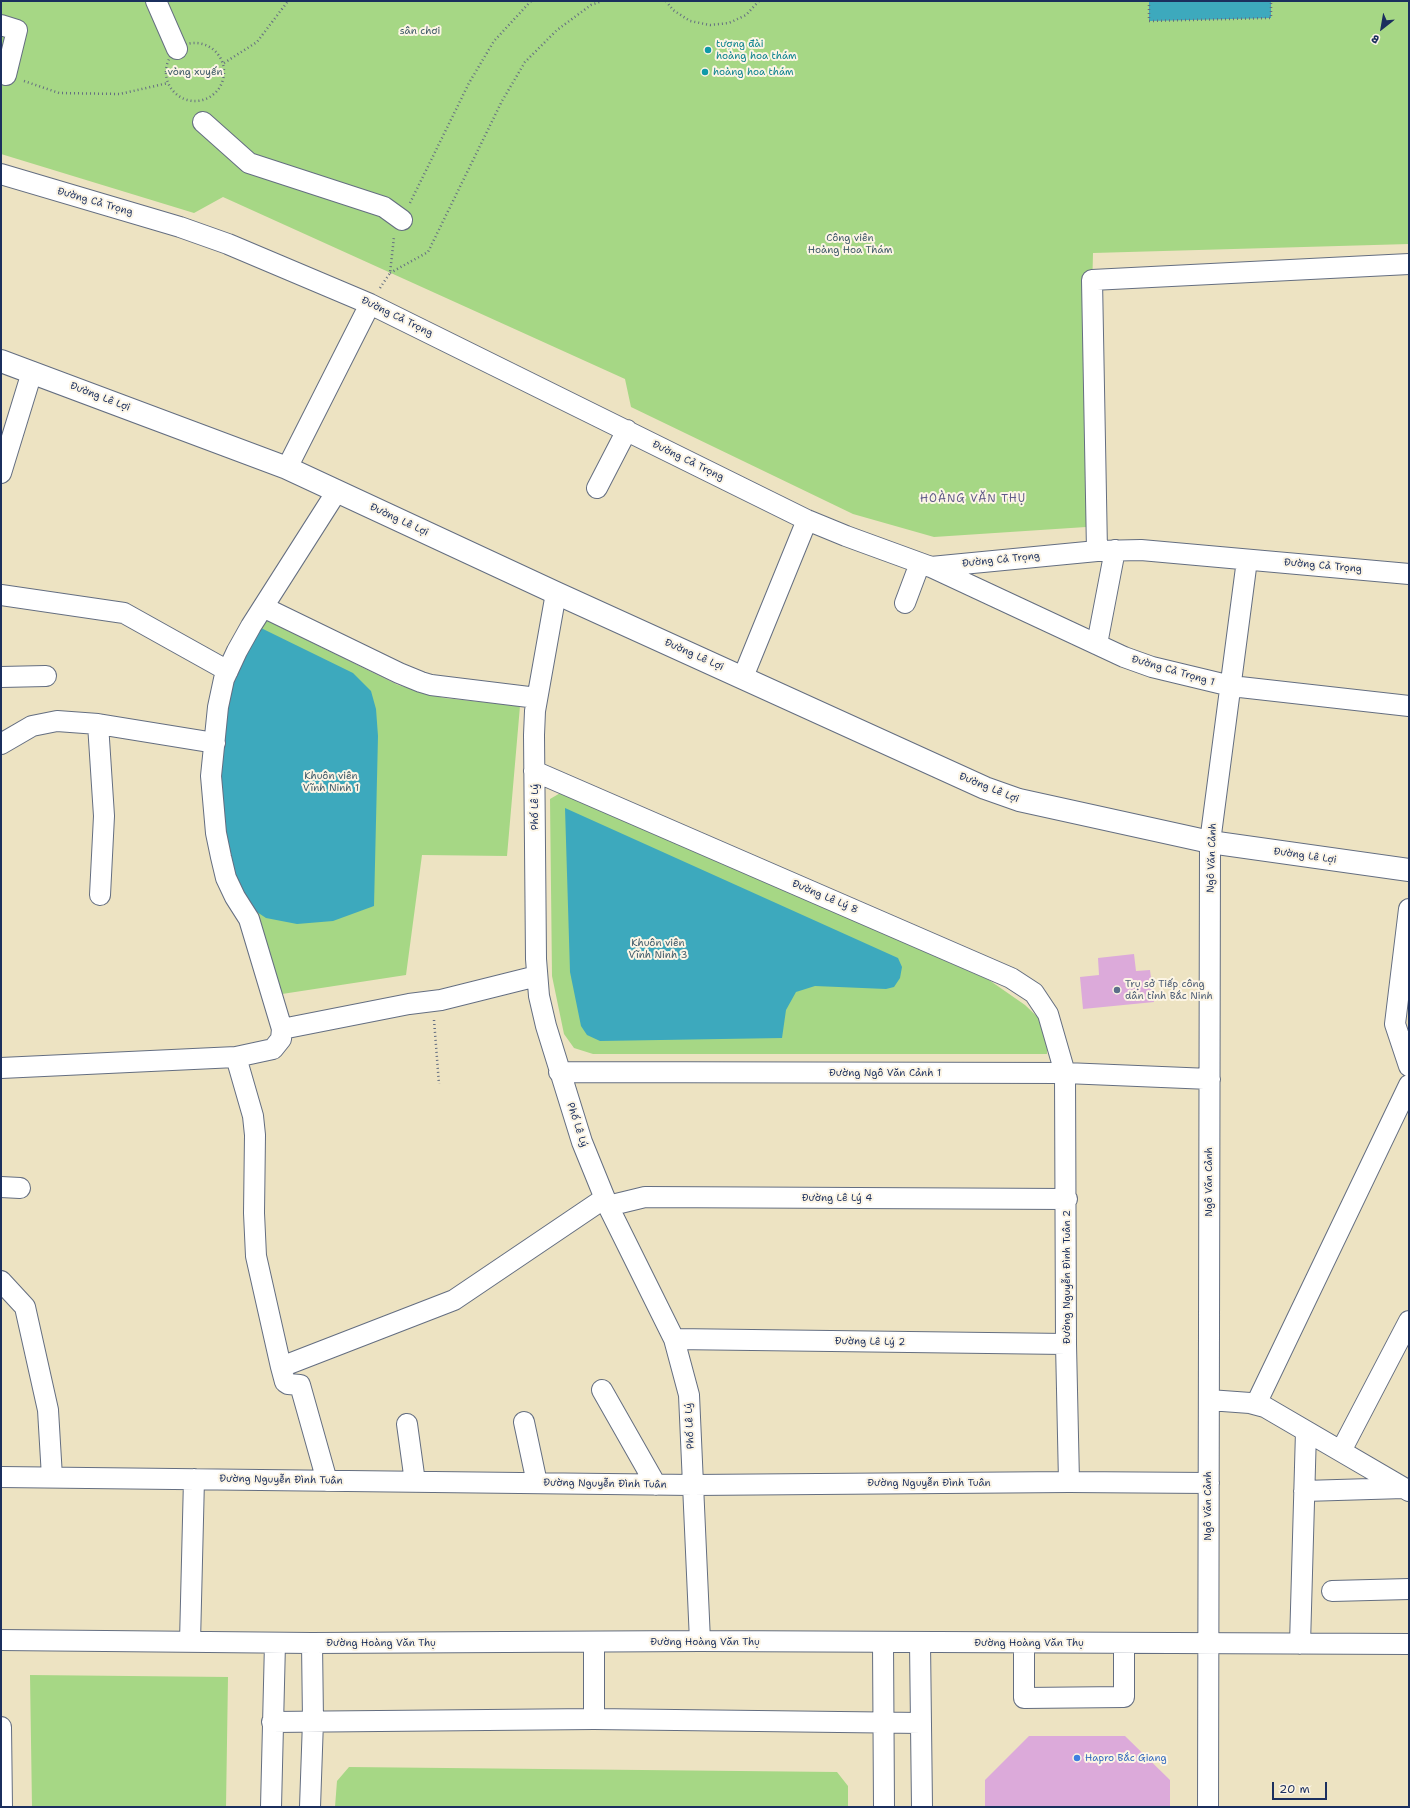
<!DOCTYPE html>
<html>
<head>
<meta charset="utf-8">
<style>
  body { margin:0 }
  #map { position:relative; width:1410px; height:1808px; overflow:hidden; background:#ede3c2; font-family:"Shantell Sans",sans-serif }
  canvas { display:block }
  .frame { position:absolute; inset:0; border:2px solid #1b2f5e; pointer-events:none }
  .north { position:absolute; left:1362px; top:8px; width:40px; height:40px; -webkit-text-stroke:3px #fcf5e5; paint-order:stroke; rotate:211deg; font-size:11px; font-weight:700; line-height:16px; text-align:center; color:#1b2f5e }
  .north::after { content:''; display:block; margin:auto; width:14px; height:18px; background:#1b2f5e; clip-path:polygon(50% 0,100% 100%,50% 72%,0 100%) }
  .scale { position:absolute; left:1272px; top:1782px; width:55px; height:18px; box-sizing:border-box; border:2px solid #1b2f5e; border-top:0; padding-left:5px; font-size:12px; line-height:14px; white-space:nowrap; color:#1b2f5e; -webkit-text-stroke:3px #fcf5e5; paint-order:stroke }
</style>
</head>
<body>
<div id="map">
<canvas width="1410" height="1808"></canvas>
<div class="frame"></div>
<div class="north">B</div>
<div class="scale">20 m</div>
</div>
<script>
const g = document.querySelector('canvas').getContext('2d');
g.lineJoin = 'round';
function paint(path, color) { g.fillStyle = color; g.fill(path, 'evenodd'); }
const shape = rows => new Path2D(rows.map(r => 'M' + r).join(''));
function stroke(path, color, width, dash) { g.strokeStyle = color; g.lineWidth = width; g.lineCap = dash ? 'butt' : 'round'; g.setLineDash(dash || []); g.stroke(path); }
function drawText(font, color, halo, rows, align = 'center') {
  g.font = font + ' "Shantell Sans",sans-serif'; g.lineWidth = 4; g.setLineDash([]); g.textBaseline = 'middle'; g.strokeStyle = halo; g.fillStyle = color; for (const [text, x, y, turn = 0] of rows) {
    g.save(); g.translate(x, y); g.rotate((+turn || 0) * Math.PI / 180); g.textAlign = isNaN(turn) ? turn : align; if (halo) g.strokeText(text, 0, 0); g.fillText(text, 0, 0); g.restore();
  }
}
const green = shape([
  [1,1,1409,1,1409,244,1093,253,1086,527,934,537,853,514,631,407,625,379,223,197,194,213,1,154],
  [262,618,398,685,444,698,520,706,507,856,422,855,406,975,282,994,235,890,222,705],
  [562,792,989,980,1025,1005,1047,1026,1047,1054,593,1054,574,1048,564,1034,552,976,550,799],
  [30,1675,228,1677,226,1807,32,1807],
  [349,1767,837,1772,848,1786,848,1807,335,1807,337,1781]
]);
const water = shape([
  [1149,1,1271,1,1271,18,1149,21],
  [261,628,353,673,371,691,376,709,378,736,374,906,333,921,297,924,266,918,245,904,228,869,218,788,221,738,230,692,244,658],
  [565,808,898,958,902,967,900,978,894,987,886,989,815,986,796,992,786,1010,782,1038,600,1041,587,1035,581,1026,570,972]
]);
const building = shape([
  [1134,954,1136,971,1150,970,1154,1002,1083,1009,1080,977,1099,975,1098,958],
  [1029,1736,1125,1736,1170,1780,1170,1807,985,1807,985,1780]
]);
const path = shape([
  [666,1,673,10,690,21,710,25,729,23,746,15,759,1],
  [1149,1,1149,21,1271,18,1271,1],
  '166 72a29 29 0 1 1 58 0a29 29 0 1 1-58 0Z',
  [224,63,257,42,288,1],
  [24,81,59,93,120,94,168,83],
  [410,203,469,83,494,41,531,1],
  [390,273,428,252,502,101,525,62,557,30,591,5,602,1],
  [380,288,390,273,394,237],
  [434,1020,439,1084]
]);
const minor = shape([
  [156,1,177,49],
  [1,25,17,30,6,75],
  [203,122,249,163,384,207,402,220],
  [1,174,180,227,228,244,370,304,807,520,846,536,931,567,1097,551,1141,550,1409,574],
  [287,468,370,304],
  [1,473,32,372],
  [597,488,627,430],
  [1097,551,1092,280,1409,264],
  [931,567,1124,657,1152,667,1231,686,1409,706],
  [556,593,535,711,534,735,536,959,539,996,546,1026,582,1142,608,1206,674,1339,689,1395,700,1641],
  [1,595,124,613,228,671],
  [905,603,920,563],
  [263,607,399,673,421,682,431,685,537,698],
  [1097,644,1115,550],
  [1,677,46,676],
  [743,677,807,520],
  [98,724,104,816,100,895],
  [1,744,32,726,57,721,98,724,215,743],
  [534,771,1011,978,1034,993,1048,1014,1065,1073,1066,1344,1069,1482],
  [1409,909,1395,1024,1409,1066],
  [282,1029,249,919,235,897,226,878,221,857,216,833,211,776,218,707,224,679,237,651,251,626,337,491],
  [236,1057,253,1116,255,1135,254,1213,256,1256,281,1367,454,1300,605,1198],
  [1,1068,236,1057,273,1049,281,1039,282,1029,409,1004,441,1000,537,976],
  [559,1072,1065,1073,1210,1079],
  [1,1187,20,1188],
  [608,1206,645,1197,1067,1199],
  [1,1281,25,1307,48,1410,52,1477],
  [674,1339,1066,1344],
  [281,1367,285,1382,288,1384,300,1385,327,1481],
  [602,1390,656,1485],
  [1209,1400,1250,1403,1265,1407,1409,1491],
  [1256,1404,1409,1085],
  [524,1422,537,1483],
  [407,1424,415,1482],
  [1341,1451,1409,1321],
  [1,1477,693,1485,1069,1482,1209,1483],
  [1304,1491,1404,1488],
  [1332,1591,1409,1589],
  [1,1640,312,1643,700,1641,1409,1644],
  [190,1642,194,1479],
  [883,1643,884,1807],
  [920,1643,922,1807],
  [1024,1643,1024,1698,1124,1697,1124,1643],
  [1300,1644,1306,1431],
  [594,1719,594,1642],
  [272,1722,594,1719,921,1723],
  [1,1727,2,1807],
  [271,1807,275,1643],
  [310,1807,313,1721,312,1643],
  [1208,1807,1210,842,1247,560]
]);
const major = shape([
  [1,361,287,468,556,593,985,788,1019,800,1210,842,1409,870]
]);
const markers = [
  [708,50,4,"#0f9aa8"],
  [705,72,4,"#0f9aa8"],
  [1117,990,4,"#5c6f8a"],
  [1077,1758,4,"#3f7fe0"]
];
const parkNames = [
  ["sân chơi",420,31],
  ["vòng xuyến",195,72],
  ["Công viên",850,238],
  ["Hoàng Hoa Thám",850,250],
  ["Khuôn viên",331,776],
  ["Vĩnh Ninh 1",331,788],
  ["Khuôn viên",658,943],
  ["Vĩnh Ninh 3",658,955]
];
const cultureNames = [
  ["tượng đài",716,44],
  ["hoàng hoa thám",716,56],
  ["hoàng hoa thám",713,72]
];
const streetNames = [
  ["Đường Cả Trọng",95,202,16],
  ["Đường Cả Trọng",397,317,26],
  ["Đường Lê Lợi",100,397,21],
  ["Đường Cả Trọng",688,461,26],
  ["Đường Lê Lợi",399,520,25],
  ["Đường Cả Trọng",1001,560,-6],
  ["Đường Cả Trọng",1323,566,5],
  ["Đường Lê Lợi",694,655,24],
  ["Đường Cả Trọng 1",1173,671,16],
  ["Đường Lê Lợi",989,788,22],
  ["Phố Lê Lý",535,807,-90],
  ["Đường Lê Lợi",1305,856,8],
  ["Ngô Văn Cảnh",1212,858,-88],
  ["Đường Lê Lý 8",825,897,23],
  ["Đường Ngô Văn Cảnh 1",885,1073],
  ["Phố Lê Lý",577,1125,72],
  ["Ngô Văn Cảnh",1209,1182,-90],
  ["Đường Lê Lý 4",837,1198],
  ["Đường Nguyễn Đình Tuân 2",1067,1277,-90],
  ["Đường Lê Lý 2",870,1342,1],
  ["Phố Lê Lý",690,1426,-93],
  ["Đường Nguyễn Đình Tuân",281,1480,1],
  ["Đường Nguyễn Đình Tuân",929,1483],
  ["Đường Nguyễn Đình Tuân",605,1484,1],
  ["Ngô Văn Cảnh",1208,1506,-90],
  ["Đường Hoàng Văn Thụ",705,1642],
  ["Đường Hoàng Văn Thụ",381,1643],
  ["Đường Hoàng Văn Thụ",1029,1643]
];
const serviceNames = [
  ["Trụ sở Tiếp công",1125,984],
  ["dân tỉnh Bắc Ninh",1125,996]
];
const shopNames = [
  ["Hapro Bắc Giang",1085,1758]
];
const neighbourhoodNames = [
  ["HOÀNG VĂN THỤ",973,499]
];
paint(green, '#a6d785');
paint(water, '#3da9bd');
paint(building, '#dcaada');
stroke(minor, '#646e81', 22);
stroke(major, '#646e81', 24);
stroke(path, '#646e81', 2.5, [1, 3]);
stroke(minor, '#fff', 20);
stroke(major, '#fff', 22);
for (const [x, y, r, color] of markers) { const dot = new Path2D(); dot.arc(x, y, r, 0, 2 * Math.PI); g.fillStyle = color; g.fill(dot); stroke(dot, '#fcf5e5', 1.5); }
drawText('10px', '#3e5968', '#fcf5e5', parkNames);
drawText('10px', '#0d838f', '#fcf5e5', cultureNames, 'left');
drawText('10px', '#1b2f5e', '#fcf5e5', streetNames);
drawText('10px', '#4e5e75', '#fcf5e5', serviceNames, 'left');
drawText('10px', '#366cbe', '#fcf5e5', shopNames, 'left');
g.letterSpacing = '1px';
drawText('11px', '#5f5a89', '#fcf5e5', neighbourhoodNames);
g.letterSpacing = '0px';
</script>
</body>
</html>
